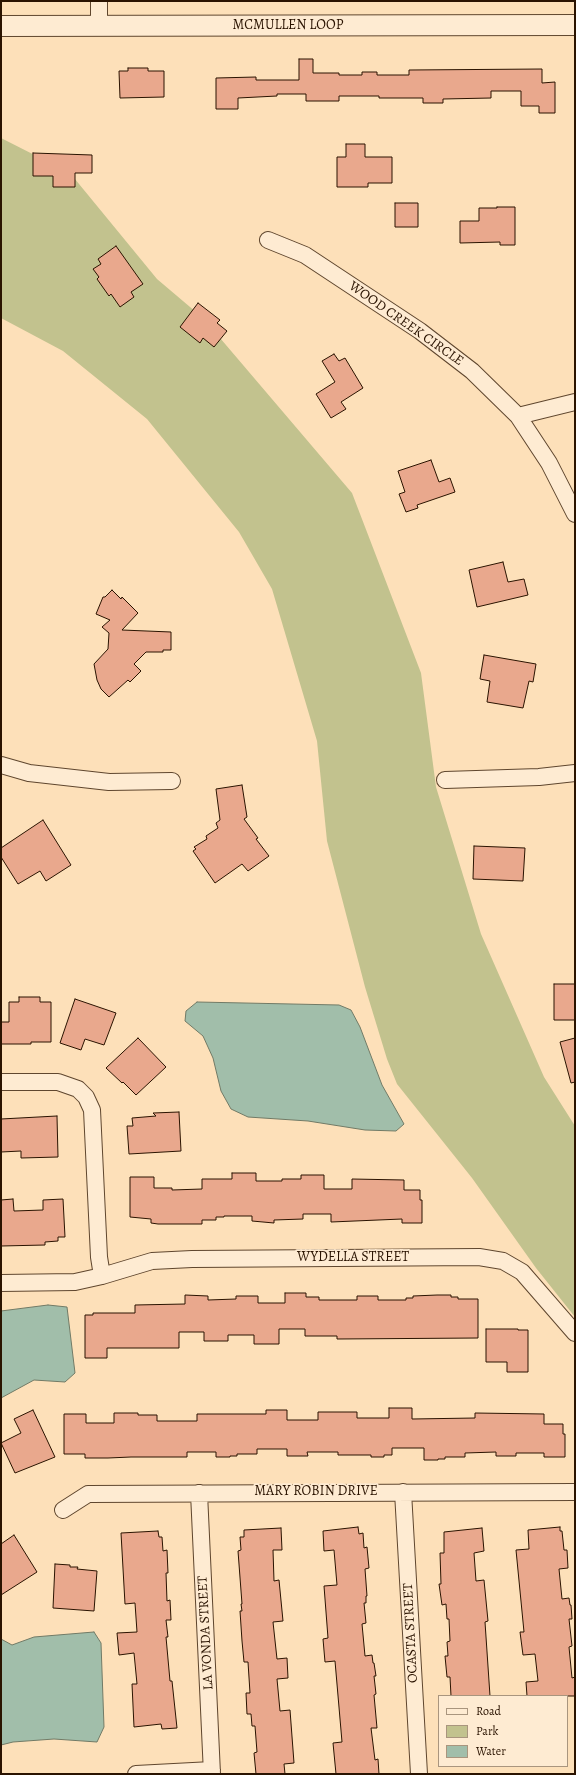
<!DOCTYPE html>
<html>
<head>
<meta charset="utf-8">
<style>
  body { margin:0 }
  #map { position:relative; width:576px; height:1775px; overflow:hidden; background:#fde0b9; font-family:Alegreya,serif }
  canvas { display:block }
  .frame { position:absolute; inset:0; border:2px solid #2a1300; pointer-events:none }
  .legend { position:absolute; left:438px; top:1695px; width:130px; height:72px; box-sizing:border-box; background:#feebd2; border:1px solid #a9957e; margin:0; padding:5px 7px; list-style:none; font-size:12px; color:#2a1300 }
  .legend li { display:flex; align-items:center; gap:8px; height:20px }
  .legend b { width:20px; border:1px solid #a9957e }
</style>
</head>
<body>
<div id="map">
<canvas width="576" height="1775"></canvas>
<div class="frame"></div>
<ul class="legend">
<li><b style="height:5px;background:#feebd2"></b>Road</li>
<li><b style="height:11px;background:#c2c28e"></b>Park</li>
<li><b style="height:11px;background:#a1beaa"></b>Water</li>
</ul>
</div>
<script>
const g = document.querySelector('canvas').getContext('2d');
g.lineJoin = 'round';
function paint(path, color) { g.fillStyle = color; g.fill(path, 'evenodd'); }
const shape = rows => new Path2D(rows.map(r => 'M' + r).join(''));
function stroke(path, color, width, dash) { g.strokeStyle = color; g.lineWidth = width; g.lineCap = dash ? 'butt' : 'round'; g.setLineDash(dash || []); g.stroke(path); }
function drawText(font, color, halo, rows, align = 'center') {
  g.font = font + ' Alegreya,serif'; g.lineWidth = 3.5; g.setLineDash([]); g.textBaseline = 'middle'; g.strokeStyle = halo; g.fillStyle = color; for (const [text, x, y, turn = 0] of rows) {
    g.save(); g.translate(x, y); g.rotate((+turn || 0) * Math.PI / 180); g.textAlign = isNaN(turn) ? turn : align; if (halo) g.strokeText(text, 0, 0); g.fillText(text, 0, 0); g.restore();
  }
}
const green = shape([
  [1,138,70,173,157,279,203,318,352,493,421,673,436,787,481,934,544,1077,575,1126,575,1317,536,1268,472,1178,397,1084,387,1059,365,987,327,841,317,741,272,589,239,532,147,419,63,351,1,318]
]);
const water = shape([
  [197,1002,339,1005,351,1010,360,1027,382,1085,404,1124,396,1131,365,1130,308,1121,248,1117,231,1109,221,1091,213,1058,203,1036,185,1021,186,1011,197,1002],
  [48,1305,67,1307,75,1373,65,1382,34,1380,1,1398,1,1311,48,1305],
  [94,1632,101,1643,104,1727,97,1742,54,1739,13,1742,1,1745,1,1639,12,1645,34,1637,94,1632]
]);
const building = shape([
  [299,59,313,59,313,73,339,73,339,75,362,75,362,72,377,72,377,75,409,75,409,70,542,69,542,83,555,82,555,113,539,113,539,106,521,106,521,91,491,91,491,98,443,99,443,103,423,103,423,98,379,98,379,96,339,96,339,101,306,101,306,94,277,94,277,96,238,98,238,109,216,109,216,78,256,77,256,80,299,80,299,59],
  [128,68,148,68,148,71,164,71,164,97,120,98,119,71,128,71,128,68],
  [346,144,365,144,365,157,392,157,392,183,368,183,368,187,337,187,337,157,346,157,346,144],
  [33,153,92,155,92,173,75,173,75,187,53,187,53,176,33,176,33,153],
  [395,203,418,203,418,227,395,227,395,203],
  [497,207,515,207,515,245,500,245,500,242,460,243,460,221,479,221,479,208,497,208,497,207],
  [116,246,143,284,131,292,134,297,120,307,111,294,109,296,97,279,99,277,93,269,101,264,98,259,116,246],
  [198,303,220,320,217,323,227,331,214,347,203,338,200,343,180,327,198,303],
  [334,354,339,361,345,358,363,388,341,402,346,409,331,418,316,394,335,382,322,361,334,354],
  [431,460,439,482,450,478,455,492,417,505,418,508,406,512,399,494,405,492,398,471,431,460],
  [503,562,508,582,524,579,528,595,477,607,469,570,503,562],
  [112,590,121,599,122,597,138,613,122,630,171,632,171,650,163,650,163,652,146,652,134,664,141,671,130,682,128,680,109,697,101,689,97,680,94,664,108,649,109,633,102,627,110,620,96,614,103,597,105,597,112,590],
  [484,655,536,664,533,682,529,681,523,708,487,702,490,681,480,679,484,655],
  [242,785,247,817,244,819,258,838,256,839,269,856,248,871,242,864,215,883,193,851,196,849,194,847,207,839,206,836,218,828,216,823,220,820,216,789,242,785],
  [43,820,71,865,46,881,40,871,18,884,1,857,1,848,43,820],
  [474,846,525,848,523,881,473,879,474,846],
  [554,984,575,984,575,1020,554,1020,554,984],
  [19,997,40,997,40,1002,51,1002,51,1042,31,1042,31,1044,1,1044,1,1022,9,1022,9,1002,19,1002,19,997],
  [75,999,116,1013,104,1045,85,1039,81,1050,60,1043,75,999],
  [138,1038,166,1067,136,1095,123,1082,122,1083,106,1068,138,1038],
  [575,1038,575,1082,571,1083,560,1042,575,1038],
  [179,1112,181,1151,129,1154,127,1126,133,1126,132,1118,156,1116,153,1113,179,1112],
  [57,1116,58,1157,21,1158,21,1151,1,1152,1,1119,57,1116],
  [232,1173,256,1173,256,1181,282,1181,282,1179,301,1179,301,1175,324,1175,324,1189,352,1189,352,1179,404,1180,404,1190,420,1190,420,1200,422,1200,422,1223,402,1223,402,1219,331,1222,331,1214,303,1214,303,1219,274,1220,274,1223,252,1221,252,1216,224,1216,224,1217,216,1217,216,1220,202,1220,202,1224,158,1224,151,1223,151,1219,130,1217,130,1177,154,1177,154,1188,172,1188,172,1190,202,1189,202,1179,232,1179,232,1173],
  [13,1199,14,1211,43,1210,43,1200,63,1199,65,1237,58,1237,58,1241,45,1242,45,1245,1,1246,1,1200,13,1199],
  [285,1293,306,1293,306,1297,319,1297,319,1300,357,1300,357,1296,378,1296,378,1300,406,1300,406,1298,413,1298,413,1296,437,1295,451,1295,451,1297,458,1297,458,1299,478,1299,478,1338,337,1339,337,1336,305,1336,305,1329,279,1329,279,1344,254,1344,254,1335,228,1335,228,1341,204,1341,204,1332,179,1332,179,1348,107,1348,107,1358,85,1358,85,1315,93,1315,93,1313,135,1313,135,1305,185,1304,185,1295,208,1296,208,1300,236,1299,236,1296,258,1296,258,1303,285,1303,285,1293],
  [486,1329,518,1329,518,1330,528,1330,528,1372,507,1372,507,1362,486,1362,486,1329],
  [389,1408,412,1408,412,1419,475,1418,475,1413,544,1414,544,1424,563,1424,563,1434,565,1434,565,1457,544,1457,544,1453,516,1453,516,1456,496,1456,496,1452,465,1453,465,1457,445,1457,445,1459,438,1459,438,1460,424,1460,424,1448,392,1448,392,1455,384,1455,384,1457,371,1457,371,1455,338,1455,338,1452,307,1452,308,1456,287,1456,287,1449,257,1449,257,1454,237,1454,237,1456,230,1456,230,1457,216,1457,216,1452,187,1452,187,1457,131,1457,108,1458,85,1458,85,1454,64,1454,64,1414,86,1414,86,1423,114,1423,114,1413,138,1413,138,1415,157,1415,157,1421,197,1421,197,1414,266,1414,266,1410,287,1410,287,1420,318,1420,318,1412,357,1412,357,1418,389,1418,389,1408],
  [33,1410,55,1457,15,1473,1,1443,21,1433,14,1419,33,1410],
  [358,1527,359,1534,363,1533,364,1548,367,1547,369,1568,365,1569,367,1596,366,1596,366,1603,364,1603,366,1623,362,1624,365,1656,372,1655,373,1663,374,1663,376,1676,374,1676,376,1694,374,1695,377,1728,371,1728,375,1760,378,1759,379,1774,336,1774,333,1743,342,1742,335,1661,325,1662,323,1639,328,1638,324,1586,337,1585,334,1550,324,1551,323,1531,358,1527],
  [560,1527,560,1531,562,1531,564,1550,567,1550,568,1568,559,1569,562,1599,569,1598,570,1605,571,1605,572,1619,569,1619,572,1646,569,1647,572,1678,575,1677,575,1696,527,1696,526,1682,538,1681,535,1654,523,1655,520,1632,524,1632,516,1550,529,1549,528,1530,560,1527],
  [281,1528,282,1550,273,1550,274,1581,279,1580,283,1621,273,1622,277,1659,287,1658,288,1678,277,1679,280,1711,290,1710,294,1763,284,1764,285,1774,256,1774,254,1753,257,1752,255,1726,252,1726,251,1714,247,1714,246,1693,250,1693,248,1662,244,1662,242,1641,240,1611,242,1611,241,1604,242,1604,238,1551,241,1550,240,1537,244,1537,244,1530,281,1528],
  [482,1528,484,1551,474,1553,476,1581,484,1580,488,1621,485,1622,490,1696,451,1696,450,1677,447,1677,445,1656,448,1656,447,1642,450,1641,449,1619,447,1619,446,1604,442,1605,439,1584,441,1584,440,1553,444,1553,444,1532,482,1528],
  [158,1531,159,1537,162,1537,163,1551,167,1550,168,1573,166,1573,167,1601,170,1600,171,1620,166,1620,168,1637,166,1637,170,1681,172,1681,177,1728,162,1729,161,1724,134,1727,132,1684,137,1684,134,1653,119,1655,117,1633,137,1632,135,1603,125,1604,121,1533,158,1531],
  [14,1535,37,1572,1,1595,1,1544,14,1535],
  [55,1564,70,1565,70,1567,78,1567,77,1569,97,1571,94,1611,53,1608,55,1564]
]);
const minor = shape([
  [99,27,99,1],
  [268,240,305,255,420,331,472,371,518,416,549,463,575,514],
  [518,416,575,402],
  [1,765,29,773,109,782,172,781],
  [445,780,539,777,575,773],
  [1,1082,58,1082,78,1089,86,1097,92,1110,99,1257,102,1276],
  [1,1283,75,1282,102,1276,152,1261,192,1259,479,1257,503,1261,522,1272,575,1333],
  [403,1492,419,1774],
  [199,1493,212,1774],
  [63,1510,88,1494,575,1492],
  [136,1774,212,1770]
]);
const tertiary = shape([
  [1,26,575,25]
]);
const streetNames = [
  ["MCMULLEN LOOP",288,26],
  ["WOOD CREEK CIRCLE",406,324,35],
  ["WYDELLA STREET",353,1258],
  ["MARY ROBIN DRIVE",316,1492],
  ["LA VONDA STREET",206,1633,-93],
  ["OCASTA STREET",411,1633,-93]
];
paint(green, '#c2c28e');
paint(water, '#a1beaa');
stroke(water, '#717a66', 1);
paint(building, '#e9a88d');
stroke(building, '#2a1300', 1);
stroke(minor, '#5f462e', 18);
stroke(tertiary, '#5f462e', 22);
stroke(minor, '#feebd2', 16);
stroke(tertiary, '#feebd2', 20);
drawText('14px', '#2a1300', '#feebd2', streetNames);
</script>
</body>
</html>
